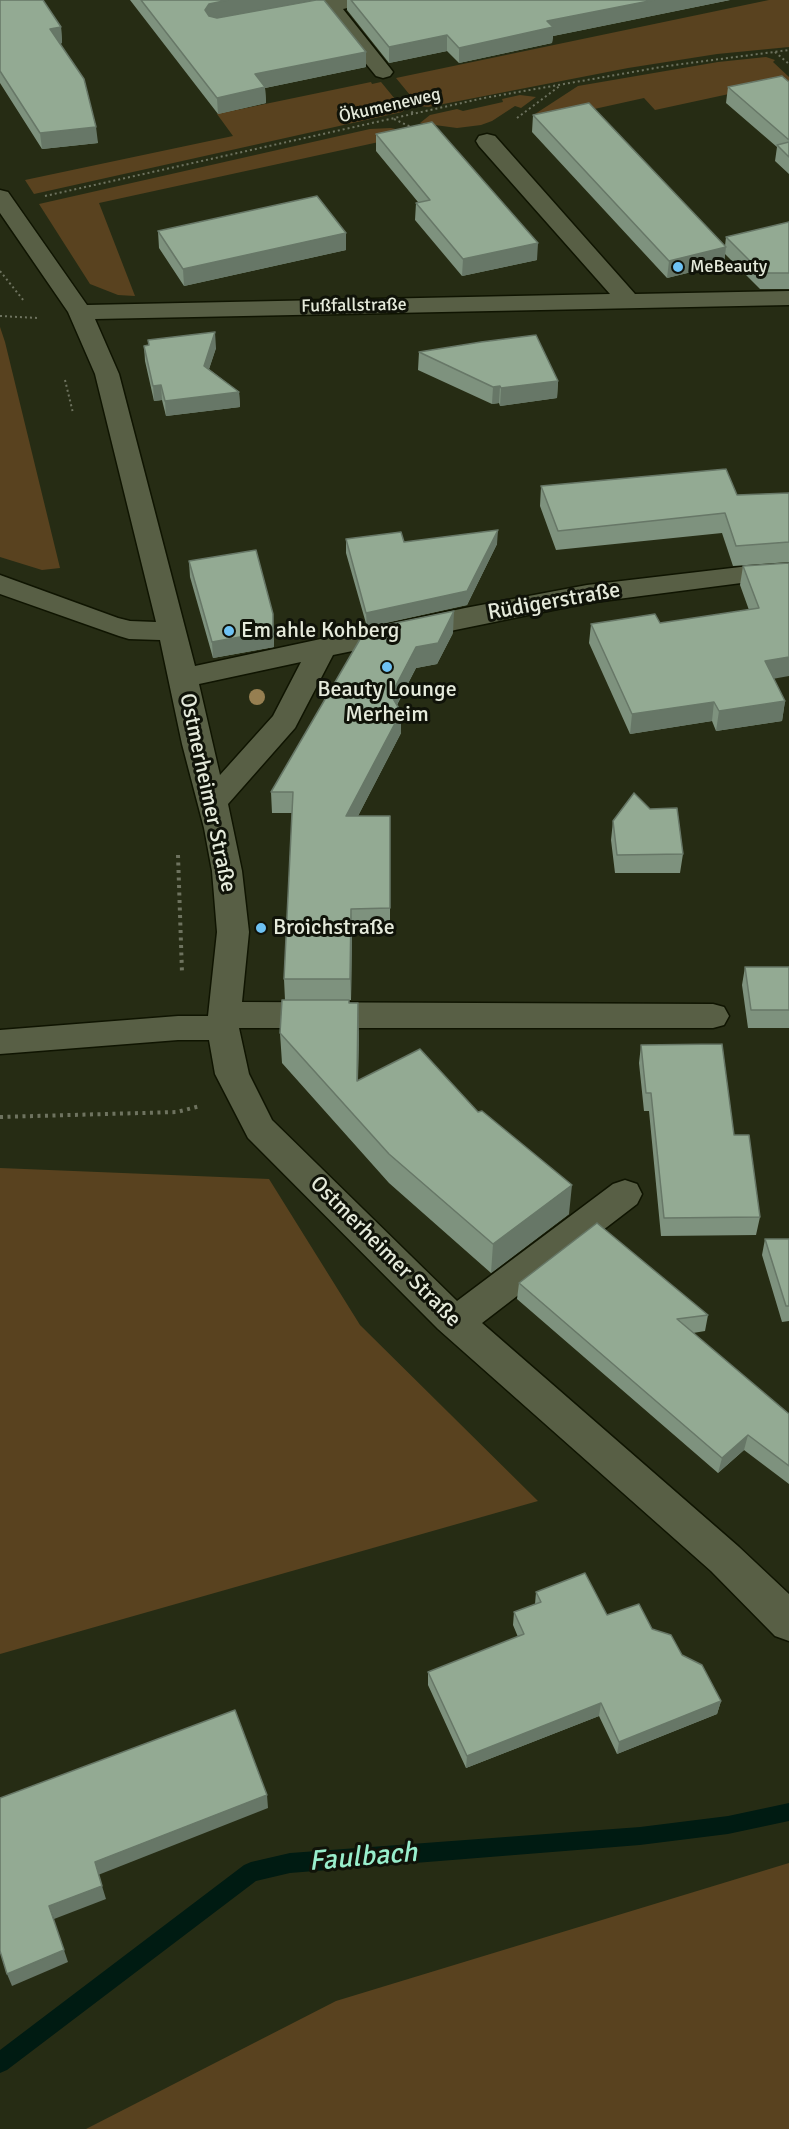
<!DOCTYPE html>
<html>
<head>
<meta charset="utf-8">
<style>
  body { margin:0 }
  canvas { display:block; background:#262c14 }
</style>
</head>
<body>
<canvas width="789" height="2129"></canvas>
<script>
const g = document.querySelector('canvas').getContext('2d');
g.lineJoin = 'round';
function paint(path, color) { g.fillStyle = color; g.fill(path, 'evenodd'); }
const shape = rows => new Path2D(rows.map(r => 'M' + r).join(''));
function stroke(path, color, width, dash) { g.strokeStyle = color; g.lineWidth = width; g.lineCap = dash ? 'butt' : 'round'; g.setLineDash(dash || []); g.stroke(path); }
function drawText(font, color, halo, rows, align = 'center') {
  g.font = font + ' Signika,sans-serif'; g.lineWidth = 6; g.setLineDash([]); g.textBaseline = 'middle'; g.strokeStyle = halo; g.fillStyle = color; for (const [text, x, y, turn = 0] of rows) {
    g.save(); g.translate(x, y); g.rotate((+turn || 0) * Math.PI / 180); g.textAlign = isNaN(turn) ? turn : align; if (halo) g.strokeText(text, 0, 0); g.fillText(text, 0, 0); g.restore();
  }
}
const green = shape([
  [769,0,789,0,789,47,717,54,628,68,428,107,419,106,396,78],
  [766,57,775,60,773,62,789,77,789,81,655,110,644,98,549,119,535,114,578,86,718,62],
  [371,82,372,84,381,82,404,110,402,112,34,194,25,180,233,136,217,114],
  [520,95,536,97,521,108,515,106,492,121,481,125,457,128,420,123,430,115,457,109,463,111,503,102,502,99],
  [391,128,413,133,411,135,99,203,135,296,118,295,90,284,39,204,370,129],
  [0,327,5,342,60,568,42,570,0,557],
  [0,1168,269,1179,360,1325,538,1501,0,1654],
  [789,1863,789,2129,86,2129,336,2001]
]);
const stream = shape([
  [789,1803,789,1821,728,1834,640,1845,290,1873,256,1881,7,2070,0,2073,0,2050,244,1865,251,1862,290,1853,640,1827,728,1816,789,1803]
]);
const pathFar1 = shape([
  [775,52,789,64],
  [403,99,414,115],
  [517,118,561,85],
  [394,119,413,128],
  [45,196,484,98,667,66,789,50],
  [0,271,24,301],
  [0,316,38,318],
  [65,380,73,413]
]);
const path = shape([
  [178,855,182,973],
  [0,1117,177,1112,200,1106]
]);
const minor = shape([
  [315,0,369,0,366,4,343,9,390,68,393,72,390,76,383,78,376,76,324,12,284,20,277,18,274,14,277,10,316,2,315,0],
  [487,134,495,136,635,294,789,291,789,305,95,319,119,374,195,666,465,608,587,585,749,566,789,564,789,580,749,582,587,603,333,655,295,728,228,804,242,871,249,932,242,1002,713,1004,724,1007,729,1016,724,1025,713,1028,239,1028,249,1074,272,1120,457,1301,613,1184,625,1180,637,1184,642,1194,637,1204,482,1323,739,1547,789,1594,789,1641,775,1636,711,1571,438,1329,248,1138,215,1074,209,1040,178,1040,0,1054,0,1030,178,1016,208,1016,217,932,212,871,204,828,182,744,160,640,129,639,119,636,0,594,0,575,118,618,130,621,156,622,95,374,68,312,0,213,0,190,8,192,87,305,610,294,479,146,476,141,479,136,487,134],
  [301,662,273,716,220,775,199,684,301,662]
]);
const trees = [
  [257,697]
];
const wall = shape([
  [0,0,61,27,62,43,60,44,98,143,42,149,0,83],
  [130,0,313,0,216,18,366,52,366,67,265,88,266,103,218,114],
  [347,0,730,0,553,36,552,43,459,63,447,51,389,63,347,10],
  [789,82,789,174,775,161,777,147,726,103,728,87],
  [533,115,725,246,726,237,789,222,789,289,760,289,725,254,724,264,667,278,532,132],
  [376,134,537,260,462,276,415,220,416,203,418,202,376,151],
  [158,231,346,250,184,286,159,248],
  [148,340,216,348,209,369,239,392,240,407,166,416,162,400,154,401,145,361,144,346,149,345],
  [419,352,558,381,557,398,500,406,499,403,492,404,418,370],
  [541,486,737,495,789,493,789,562,733,566,722,533,556,550,540,506],
  [346,539,404,542,497,544,467,605,367,627,346,553],
  [189,561,274,630,274,647,213,658,190,577],
  [789,563,774,679,785,701,782,721,716,731,712,721,630,734,589,643,591,624,660,623,749,610,740,585,743,566],
  [453,633,437,664,416,668,397,705,401,733,358,816,390,816,390,930,352,930,351,1000,285,1000,284,979,292,813,272,813,271,792],
  [613,821,683,854,680,873,615,873,611,840],
  [745,967,789,967,789,1028,748,1028,742,985],
  [349,1003,359,1033,358,1080,569,1214,491,1273,389,1183,282,1063,280,1033],
  [641,1045,734,1135,760,1217,756,1235,661,1236,649,1111,644,1111,639,1063],
  [765,1239,789,1239,789,1321,782,1322,762,1255],
  [519,1283,708,1315,705,1331,693,1333,789,1414,789,1484,744,1450,718,1473,517,1299],
  [536,1592,652,1629,682,1655,721,1701,717,1714,617,1754,599,1716,466,1768,428,1685,428,1672,518,1637,513,1625,514,1612,535,1604]
]);
const shadedWall = shape([
  [228,0,313,0,210,20,205,10,209,4],
  [654,0,730,0,553,36,552,43,459,63,459,48,547,21],
  [61,27,62,43,51,45,50,29],
  [447,35,447,51,389,63,389,47],
  [366,52,366,67,265,88,266,103,218,114,217,98,255,74],
  [96,127,98,143,42,149,40,133],
  [346,233,346,250,184,286,183,269],
  [538,243,537,260,462,276,463,259],
  [726,247,724,264,667,278,669,261],
  [215,332,216,348,205,381,204,366],
  [558,381,557,398,500,406,501,388],
  [161,385,162,400,154,401,153,386],
  [500,386,499,403,492,404,493,387],
  [239,392,240,407,166,416,165,401],
  [498,530,497,544,467,605,367,627,366,613],
  [454,611,453,633,437,664,416,668,391,716,391,695,416,647],
  [273,614,274,647,213,658,212,642],
  [789,657,789,676,761,681,765,661],
  [785,701,782,721,716,731,719,711],
  [714,702,712,721,630,734,632,714],
  [401,712,401,733,347,837,346,816],
  [351,909,352,930,351,1000,350,979],
  [358,1003,359,1033,357,1110,357,1081],
  [572,1185,569,1214,491,1273,493,1244],
  [748,1435,744,1450,718,1473,722,1458],
  [721,1701,717,1714,617,1754,619,1742],
  [601,1703,599,1716,466,1768,467,1756],
  [267,1795,268,1808,98,1875,95,1862],
  [102,1886,106,1899,54,1919,49,1906],
  [64,1950,68,1962,12,1986,7,1974]
]);
const building = shape([
  [0,0,43,0,61,27,50,29,84,79,96,127,40,133,0,71,0,0],
  [141,0,228,0,209,4,205,10,209,16,217,18,316,0,324,0,366,52,255,74,265,87,217,98,141,0],
  [351,0,654,0,547,21,553,27,459,48,447,35,389,47,351,0],
  [782,76,789,82,789,140,728,87,782,76],
  [589,103,726,247,669,261,533,115,589,103],
  [432,122,538,243,463,259,416,203,430,200,376,134,432,122],
  [789,142,789,157,777,145,789,142],
  [317,196,346,233,183,269,158,231,317,196],
  [789,222,789,273,762,273,726,237,789,222],
  [215,332,204,366,239,392,165,401,161,385,153,386,144,346,149,345,148,340,215,332],
  [536,335,558,381,501,388,500,386,493,387,419,352,481,342,536,335],
  [726,469,737,495,789,493,789,542,736,546,725,513,558,531,541,486,726,469],
  [498,530,467,591,366,613,346,539,401,532,404,542,498,530],
  [256,550,273,614,273,631,212,642,189,561,256,550],
  [789,563,789,657,765,661,785,701,719,711,714,702,632,714,591,624,655,614,660,623,759,608,743,566,789,563],
  [454,611,438,643,416,647,391,695,401,712,346,816,390,816,390,908,351,909,350,979,284,979,293,792,271,792,366,629,454,611],
  [634,793,650,809,677,808,683,854,617,855,613,821,634,793],
  [745,967,789,967,789,1010,751,1010,745,967],
  [282,1000,349,1000,349,1003,358,1003,357,1081,420,1049,478,1112,482,1111,572,1185,493,1244,389,1154,280,1033,282,1000],
  [722,1044,734,1135,749,1135,760,1217,664,1218,651,1093,646,1093,641,1045,722,1044],
  [597,1223,708,1315,677,1319,789,1414,789,1466,748,1435,722,1458,519,1283,597,1223],
  [765,1239,789,1239,789,1306,786,1306,765,1239],
  [585,1573,607,1615,639,1604,652,1629,671,1635,682,1655,702,1665,721,1701,619,1742,601,1703,467,1756,428,1672,524,1634,514,1612,541,1602,536,1592,585,1573],
  [235,1710,267,1795,95,1862,102,1886,49,1906,64,1950,7,1974,0,1951,0,1798,235,1710]
]);
const markers = [
  [678,267,6,"#6ec2f3"],
  [229,631,6,"#6ec2f3"],
  [387,667,6,"#6ec2f3"],
  [261,928,6,"#6ec2f3"]
];
const farStreetnames = [
  ["Ökumeneweg",390,106,-13],
  ["Fußfallstraße",354,306,-1]
];
const farPoinames = [
  ["MeBeauty",690,267]
];
const streetNames = [
  ["Rüdigerstraße",554,602,-10],
  ["Ostmerheimer Straße",207,793,78],
  ["Ostmerheimer Straße",385,1252,45]
];
const poiNames = [
  ["Em ahle Kohberg",241,631],
  ["Beauty Lounge",387,690,"center"],
  ["Merheim",387,715,"center"],
  ["Broichstraße",273,928]
];
const nearWaternames = [
  ["Faulbach",363,1858,-5]
];
paint(green, '#59421f');
paint(stream, '#001b12');
stroke(minor, '#0f1401', 3);
stroke(pathFar1, '#6e735f', 2, [2, 3]);
stroke(path, '#6e735f', 4, [3, 4.5]);
paint(minor, '#585f45');
g.fillStyle = '#967f51';
for (const [x, y] of trees) { g.beginPath(); g.arc(x, y, 8, 0, 2 * Math.PI); g.fill(); }
paint(wall, '#7e927e');
paint(shadedWall, '#677767');
paint(building, '#93aa93');
stroke(building, '#677767', 1.5);
for (const [x, y, r, color] of markers) { const dot = new Path2D(); dot.arc(x, y, r, 0, 2 * Math.PI); g.fillStyle = color; g.fill(dot); stroke(dot, '#101309', 2); }
drawText('18px', '#e5eadb', '#101309', farStreetnames);
drawText('18px', '#e5eadb', '#101309', farPoinames, 'left');
drawText('22px', '#e5eadb', '#101309', streetNames);
drawText('22px', '#e5eadb', '#101309', poiNames, 'left');
drawText('italic 28px', '#98eecc', '#101309', nearWaternames);
</script>
</body>
</html>
